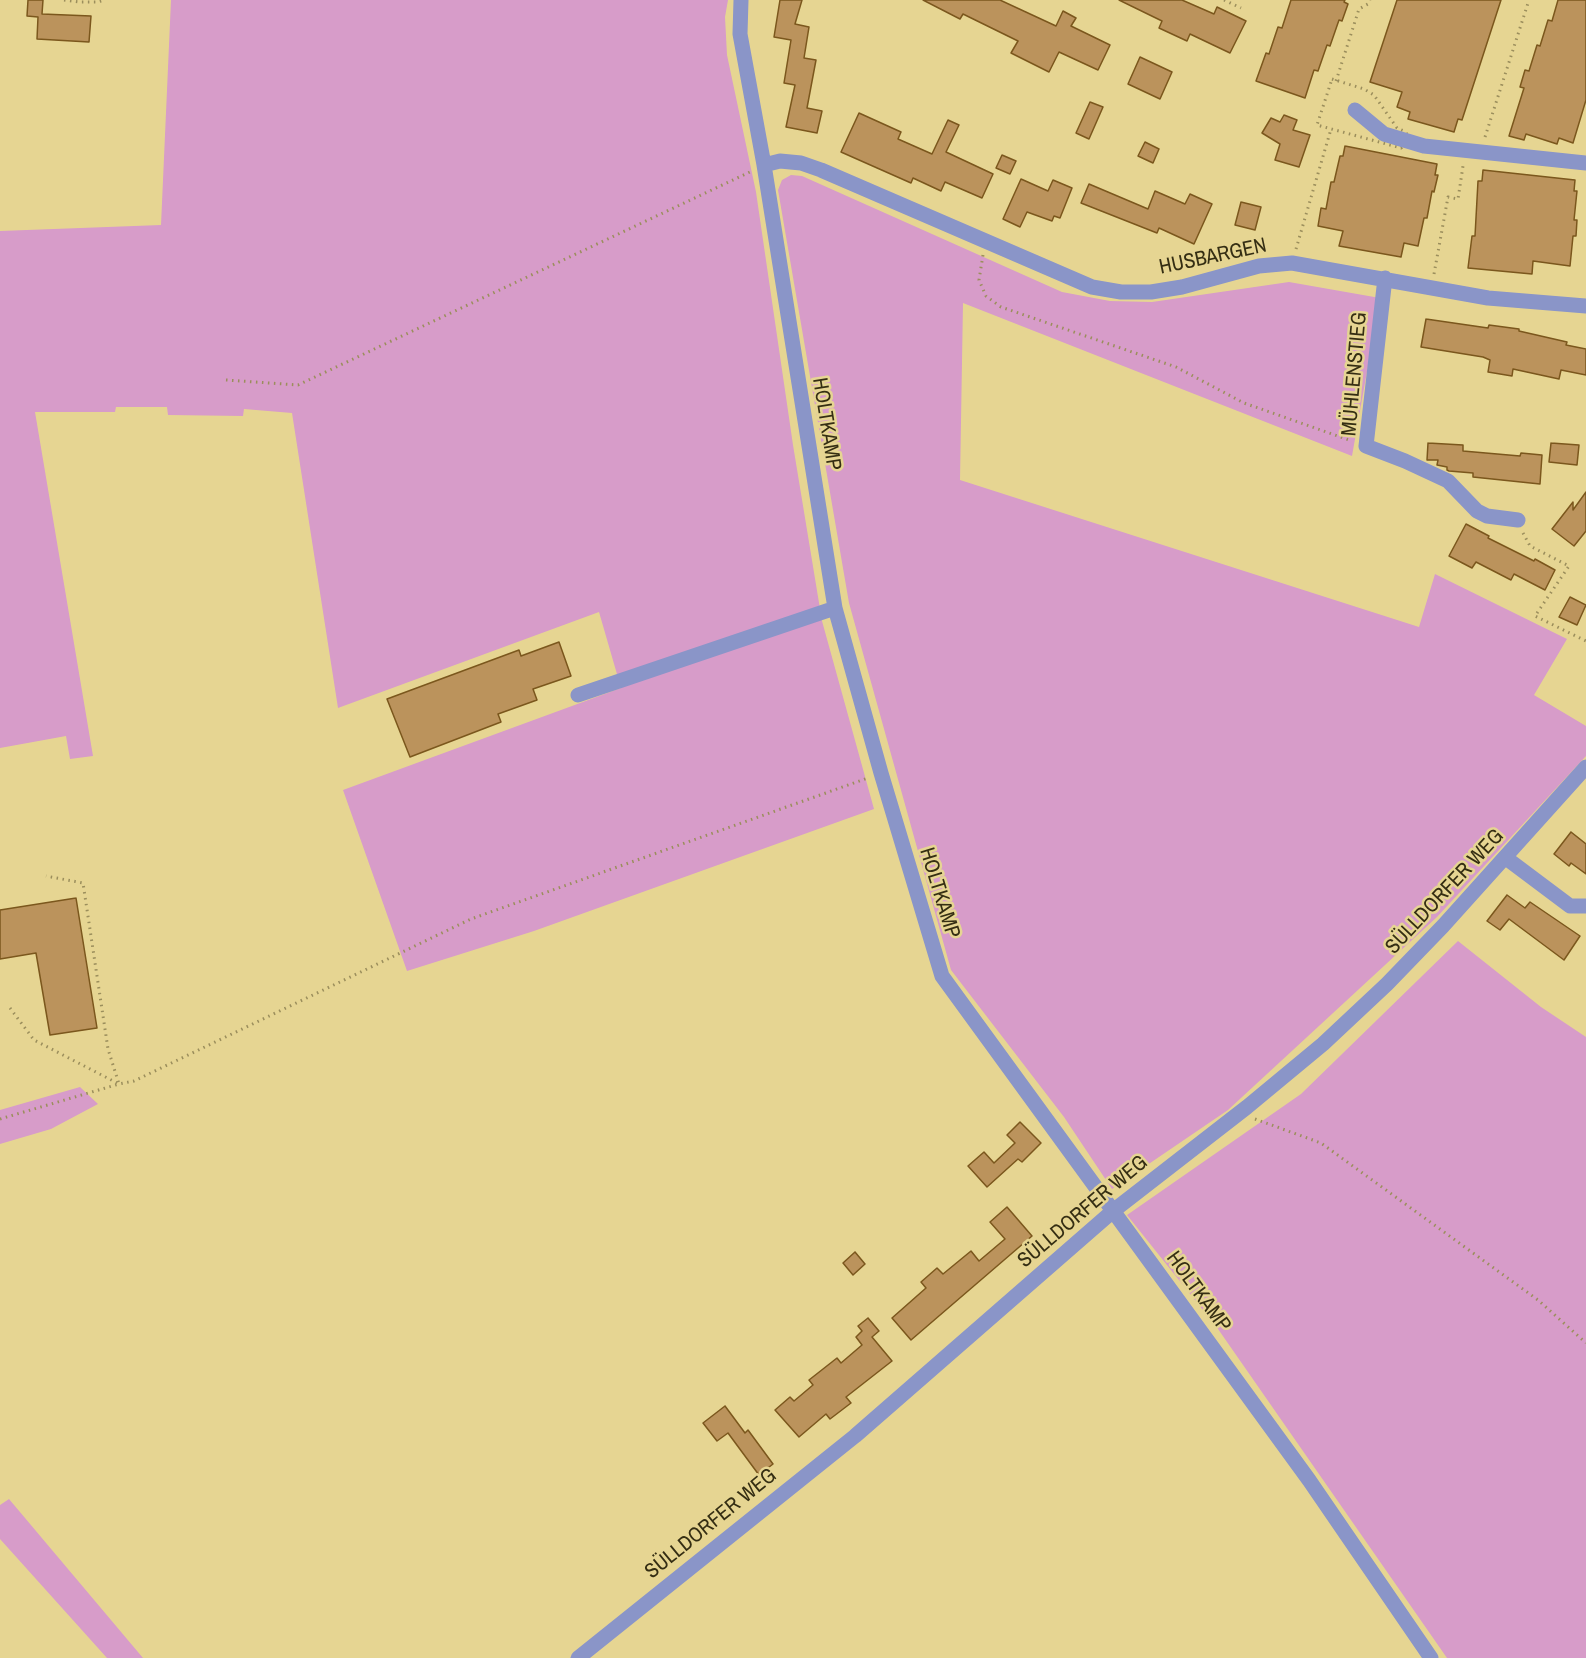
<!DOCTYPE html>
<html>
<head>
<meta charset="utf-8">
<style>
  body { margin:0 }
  canvas { display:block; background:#e6d592 }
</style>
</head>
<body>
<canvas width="1586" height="1658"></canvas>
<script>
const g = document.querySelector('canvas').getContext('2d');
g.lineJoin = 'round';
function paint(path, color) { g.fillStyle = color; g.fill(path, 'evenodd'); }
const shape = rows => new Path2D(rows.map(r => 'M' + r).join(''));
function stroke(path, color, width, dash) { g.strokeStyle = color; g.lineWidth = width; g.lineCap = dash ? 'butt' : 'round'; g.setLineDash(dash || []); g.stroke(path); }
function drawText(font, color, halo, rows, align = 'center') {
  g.font = font + ' "Archivo Narrow",sans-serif'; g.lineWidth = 5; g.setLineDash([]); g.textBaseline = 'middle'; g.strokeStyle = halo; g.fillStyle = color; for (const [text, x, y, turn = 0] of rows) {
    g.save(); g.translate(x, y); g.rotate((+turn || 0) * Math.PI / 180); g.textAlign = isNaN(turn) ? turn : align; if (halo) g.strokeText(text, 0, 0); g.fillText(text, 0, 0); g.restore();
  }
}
const green = shape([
  [171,0,728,0,725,17,727,55,756,192,793,445,822,621,874,809,534,931,407,971,343,790,621,688,599,612,338,708,292,413,244,409,243,416,168,415,167,407,116,407,115,412,35,412,93,756,70,759,66,736,0,748,0,231,161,225],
  [791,175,802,176,1062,292,1110,301,1152,302,1289,282,1380,298,1352,456,963,303,960,480,1419,627,1435,574,1567,639,1534,695,1586,726,1586,756,1437,917,1228,1110,1112,1189,1064,1117,951,970,849,603,778,190,782,180],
  [1458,941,1541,1007,1586,1037,1586,1658,1447,1658,1218,1329,1127,1215,1301,1094],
  [80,1087,98,1104,51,1129,0,1144,0,1110],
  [9,1499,143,1658,107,1658,0,1539,0,1505]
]);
const building = shape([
  [28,0,43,0,42,14,91,16,89,42,37,39,38,17,27,16,28,0],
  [780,0,802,0,795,24,809,27,804,58,816,60,807,108,822,111,817,133,786,127,795,85,784,83,791,40,774,37,780,0],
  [923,0,1000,0,1056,26,1063,11,1076,18,1071,26,1110,45,1098,70,1059,52,1049,72,1011,53,1018,41,963,14,960,19,923,0],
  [1119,0,1182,0,1214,14,1217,7,1246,21,1230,53,1190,34,1187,41,1159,28,1162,21,1119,0],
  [1291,0,1345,0,1344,2,1348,4,1342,21,1339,20,1330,46,1327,45,1318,71,1314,70,1305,98,1256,81,1266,53,1269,54,1278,27,1282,28,1291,0],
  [1397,0,1501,0,1462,120,1458,119,1454,132,1408,119,1410,112,1397,107,1402,92,1370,82,1397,0],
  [1558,0,1586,0,1586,100,1573,143,1559,138,1557,144,1526,134,1524,140,1509,136,1524,88,1520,87,1525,70,1529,71,1537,45,1540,46,1548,20,1552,21,1558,0],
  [1140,57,1172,72,1160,99,1128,84,1140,57],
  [1090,102,1103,107,1089,139,1076,133,1090,102],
  [859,113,901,132,898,139,932,154,948,120,959,125,946,152,993,174,982,198,945,182,941,191,913,178,911,183,841,152,859,113],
  [1284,115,1297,120,1293,130,1310,135,1299,167,1275,160,1280,144,1262,133,1271,118,1280,122,1284,115],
  [1145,142,1159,149,1153,163,1138,156,1145,142],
  [1345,146,1437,164,1435,175,1438,175,1434,192,1432,191,1427,218,1424,218,1418,246,1404,243,1401,257,1339,246,1343,231,1318,226,1321,208,1326,209,1331,182,1334,182,1340,156,1343,156,1345,146],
  [1002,155,1016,161,1010,174,996,168,1002,155],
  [1483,170,1575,180,1574,191,1577,191,1574,220,1577,220,1576,236,1573,236,1570,266,1533,261,1532,274,1468,268,1472,236,1475,236,1478,181,1482,181,1483,170],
  [1021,179,1048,191,1053,180,1072,188,1060,218,1054,216,1052,221,1027,212,1020,227,1003,219,1021,179],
  [1089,184,1148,209,1155,191,1185,204,1190,194,1212,204,1194,244,1159,228,1157,233,1081,203,1089,184],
  [1241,202,1261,207,1255,230,1235,225,1241,202],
  [1426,319,1488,328,1489,325,1519,329,1519,331,1567,342,1566,345,1586,349,1586,375,1561,370,1559,379,1513,369,1512,376,1488,372,1490,360,1483,357,1421,347,1426,319],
  [1428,443,1463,445,1463,451,1520,456,1521,453,1542,455,1540,484,1473,477,1473,473,1449,471,1447,470,1447,467,1437,465,1438,460,1427,460,1428,443],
  [1551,443,1579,445,1577,465,1549,462,1551,443],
  [1586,492,1586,531,1574,546,1552,529,1573,502,1573,510,1586,492],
  [1466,524,1489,536,1488,538,1534,561,1535,559,1555,570,1545,590,1514,574,1511,580,1476,562,1472,568,1449,556,1466,524],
  [1570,597,1586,605,1577,625,1559,617,1570,597],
  [559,642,571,676,533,689,537,700,498,714,501,722,410,757,387,699,519,650,521,656,559,642],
  [1571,832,1586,844,1586,874,1571,863,1569,866,1554,854,1571,832],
  [1507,895,1525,908,1530,902,1580,936,1564,960,1509,919,1500,930,1487,921,1507,895],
  [76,898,97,1028,50,1035,36,953,0,959,0,910,76,898],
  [1020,1122,1041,1143,1022,1162,1018,1159,987,1187,968,1166,984,1152,994,1163,1015,1143,1007,1135,1020,1122],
  [1007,1207,1032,1236,911,1340,892,1318,926,1288,921,1282,937,1268,943,1274,971,1251,979,1261,1005,1239,990,1222,1007,1207],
  [855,1252,865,1264,853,1275,843,1263,855,1252],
  [868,1318,879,1331,872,1337,892,1361,846,1397,851,1403,830,1419,826,1414,799,1437,775,1410,790,1397,794,1401,813,1385,809,1380,837,1358,841,1363,862,1345,856,1337,862,1331,858,1326,868,1318],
  [725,1406,745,1433,748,1430,773,1464,759,1475,728,1433,717,1441,703,1423,725,1406]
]);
const path = shape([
  [64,0,79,2,97,2,105,0],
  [1224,0,1241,8],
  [1332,79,1364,89,1374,95,1397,128,1406,132,1409,141,1401,148,1317,125,1332,79],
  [1336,81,1359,9,1368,4,1370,0],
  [1485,137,1529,0],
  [1296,249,1331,129],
  [983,255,979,280,986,296,1001,307,1176,367,1244,403,1352,441],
  [1434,274,1448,197,1458,199,1463,166],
  [226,380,298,385,752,171],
  [1523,533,1530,546,1569,566,1535,616,1586,641],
  [10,1008,34,1040,119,1084,134,1081,471,919,868,778],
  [0,1119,119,1084,108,1049,83,883,46,876],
  [1255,1119,1321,1143,1538,1300,1586,1343]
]);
const minor = shape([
  [741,0,740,34,764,165,835,608,881,773,942,976,1309,1480,1431,1658],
  [1355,110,1384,134,1424,146,1586,163],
  [764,165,780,161,801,163,821,170,1092,287,1121,292,1151,292,1182,287,1259,266,1292,263,1488,298,1586,306],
  [1385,278,1366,446,1405,461,1448,481,1477,511,1487,516,1518,520],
  [578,695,835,608],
  [1506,858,1570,906,1586,906],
  [578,1658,855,1436,1113,1211,1247,1107,1323,1044,1387,984,1443,926,1586,767]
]);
const streetNames = [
  ["HUSBARGEN",1213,257,-12],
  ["MÜHLENSTIEG",1355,374,-85],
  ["HOLTKAMP",826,424,81],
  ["SÜLLDORFER WEG",1445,892,-47],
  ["HOLTKAMP",939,893,73],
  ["SÜLLDORFER WEG",1083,1212,-40],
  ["HOLTKAMP",1198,1292,54],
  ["SÜLLDORFER WEG",711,1524,-39]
];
paint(green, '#d79cc9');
paint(building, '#bb935c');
stroke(building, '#7b571d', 1.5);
stroke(path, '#9b8e5c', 3, [1.5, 4.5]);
stroke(minor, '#8a95c8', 15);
drawText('21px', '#352e13', '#e6d592', streetNames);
</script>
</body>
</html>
